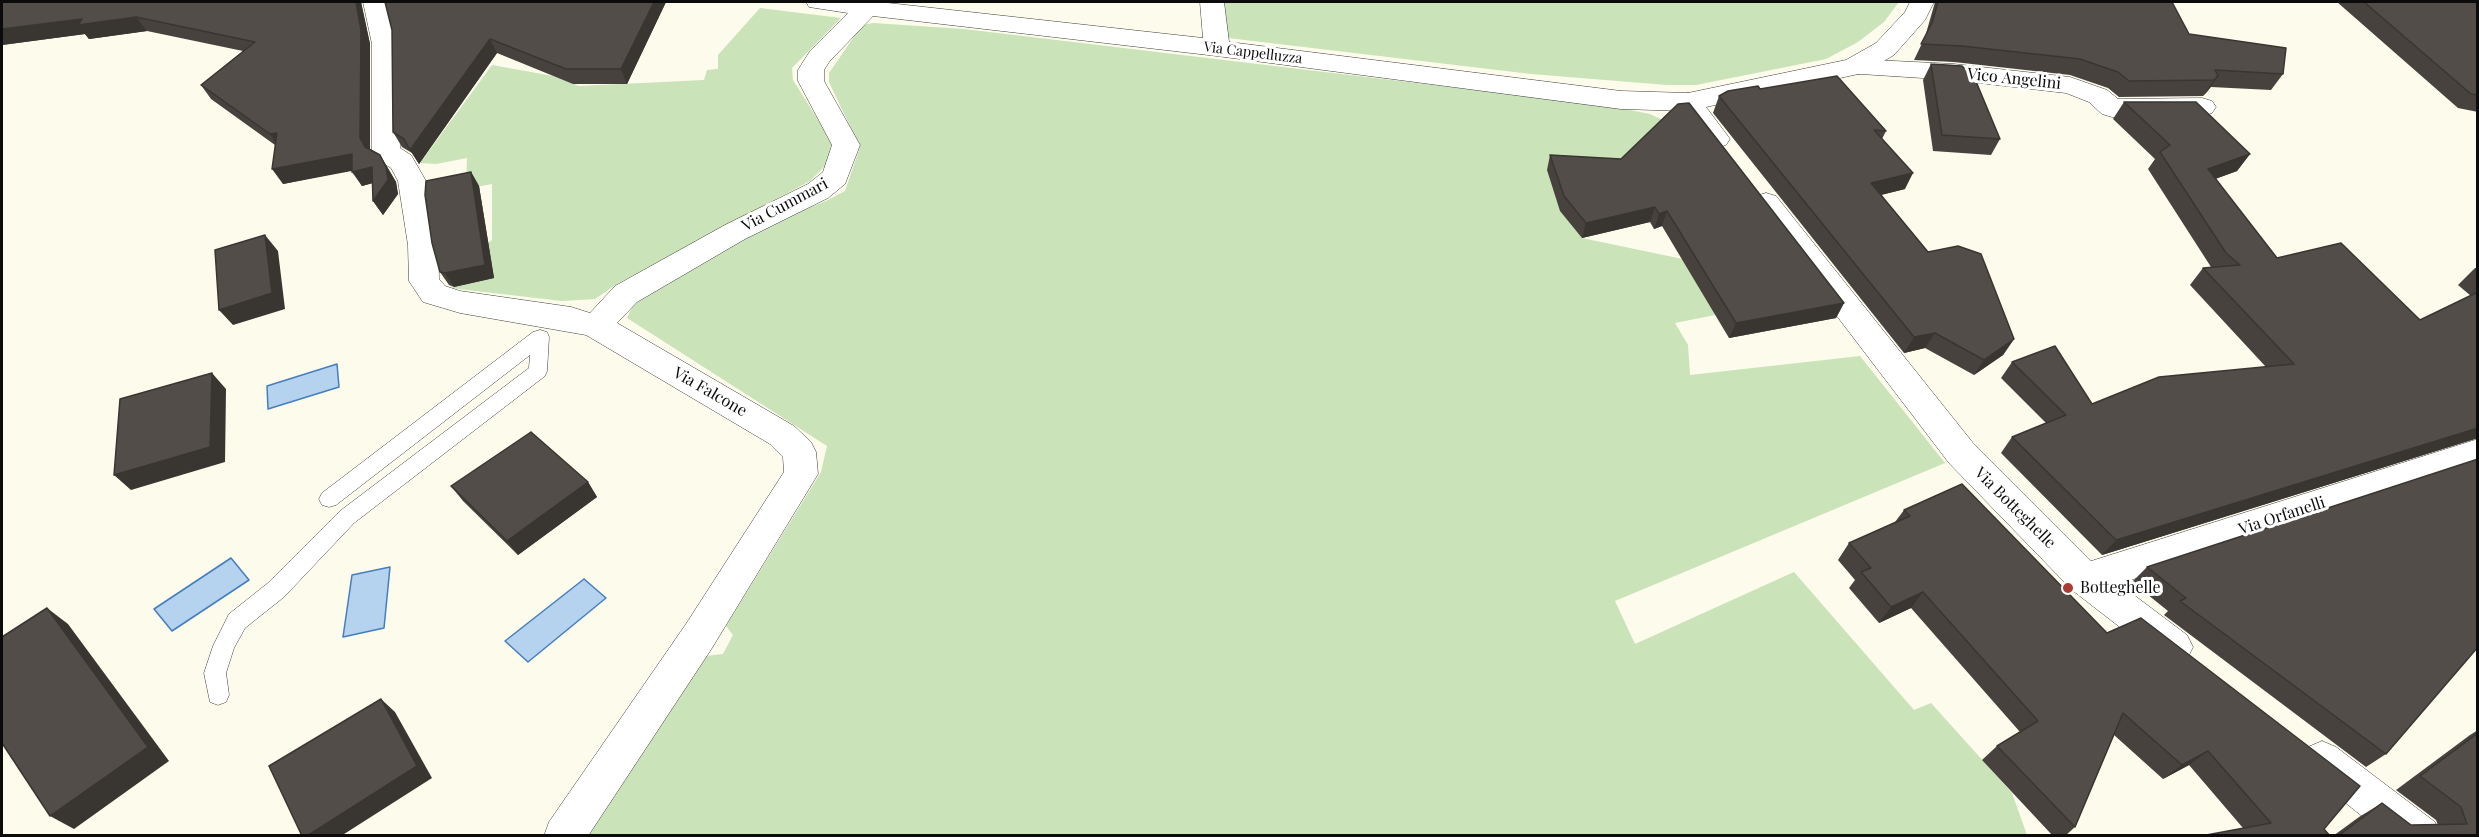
<!DOCTYPE html>
<html>
<head>
<meta charset="utf-8">
<style>
  body { margin:0 }
  #map { position:relative; width:2479px; height:837px; overflow:hidden; background:#fdfbeb; font-family:"Playfair Display",serif }
  canvas { display:block }
  .frame { position:absolute; inset:0; border:3px solid #0b0b0b; pointer-events:none }
</style>
</head>
<body>
<div id="map">
<canvas width="2479" height="837"></canvas>
<div class="frame"></div>
</div>
<script>
const g = document.querySelector('canvas').getContext('2d');
g.lineJoin = 'round';
function paint(path, color) { g.fillStyle = color; g.fill(path, 'evenodd'); }
const shape = rows => new Path2D(rows.map(r => 'M' + r).join(''));
function stroke(path, color, width, dash) { g.strokeStyle = color; g.lineWidth = width; g.lineCap = dash ? 'butt' : 'round'; g.setLineDash(dash || []); g.stroke(path); }
function drawText(font, color, halo, rows, align = 'center') {
  g.font = font + ' "Playfair Display",serif'; g.lineWidth = 6; g.setLineDash([]); g.textBaseline = 'middle'; g.strokeStyle = halo; g.fillStyle = color; for (const [text, x, y, turn = 0] of rows) {
    g.save(); g.translate(x, y); g.rotate((+turn || 0) * Math.PI / 180); g.textAlign = isNaN(turn) ? turn : align; if (halo) g.strokeText(text, 0, 0); g.fillText(text, 0, 0); g.restore();
  }
}
const green = shape([
  [1222,2,1899,2,1884,22,1858,42,1826,59,1696,85,1667,85,1531,74,1228,38],
  [760,8,841,18,792,68,793,80,832,142,826,165,810,181,617,284,595,299,562,301,450,288,494,278,472,254,492,240,492,184,466,189,467,158,436,164,420,163,492,65,553,76,579,86,704,80,707,70,718,69,718,55],
  [873,23,964,29,1610,106,1650,114,1669,123,1582,238,1697,262,1715,315,1675,323,1688,345,1690,375,1860,356,1945,463,1615,601,1635,644,1794,572,1914,710,1931,703,2012,793,2027,835,585,836,705,656,723,654,733,635,726,626,821,472,827,446,627,318,633,305,736,240,752,231,826,201,845,191,860,147,829,82,829,73,862,25]
]);
const water = shape([
  [337,364,339,387,268,409,267,386,337,364],
  [231,558,249,580,172,631,154,609,231,558],
  [390,567,384,628,343,637,352,575,390,567],
  [584,579,606,598,528,662,505,641,584,579]
]);
const service = shape([
  [540,330,547,332,549,337,547,371,545,376,354,523,284,597,245,628,234,648,226,673,229,695,226,702,218,705,210,702,204,673,213,646,229,614,268,583,340,511,529,368,530,355,336,505,329,507,322,505,319,499,322,493,533,332,540,330]
]);
const minor = shape([
  [363,2,387,2,398,44,400,148,411,155,426,181,438,245,439,279,445,286,460,291,571,307,590,313,615,286,725,225,808,184,823,172,832,145,798,81,798,70,810,51,848,13,809,7,806,2,879,2,1203,38,1200,2,1224,2,1229,42,1621,91,1688,93,1698,96,1701,102,1698,108,1688,111,1621,109,1217,56,873,16,829,62,824,70,824,81,860,145,845,184,828,198,745,239,637,302,617,323,794,426,811,442,816,452,818,474,712,648,588,836,544,836,549,822,686,624,784,472,783,457,770,444,586,335,460,313,423,302,409,281,408,245,398,181,391,168,376,159,372,152,372,44,363,2],
  [1854,59,1954,64,2070,77,2107,90,2118,99,2202,98,2212,101,2216,107,2212,113,2202,116,2112,117,2102,114,2089,102,2066,93,1954,80,1845,73,1841,67,1845,61,1854,59],
  [2478,439,2478,466,2085,595,2072,590,2067,579,2072,568,2085,563,2478,439]
]);
const tertiary = shape([
  [1910,2,1934,2,1925,20,1894,55,1863,73,1706,107,1730,139,1726,145,1716,148,1706,145,1675,102,1678,96,1688,93,1846,60,1876,43,1905,12,1910,2],
  [1766,193,1776,196,1973,443,2098,568,2187,635,2193,647,2187,659,2174,664,2161,659,2072,590,1949,463,1756,210,1752,203,1756,196,1766,193],
  [2322,741,2336,747,2435,822,2440,836,2387,836,2308,773,2302,760,2308,747,2322,741]
]);
const wall = shape([
  [2,2,361,2,370,44,370,149,380,155,389,170,396,182,398,194,383,215,373,201,372,183,362,186,352,170,283,184,275,145,211,99,201,85,243,51,147,31,89,39,85,34,2,45],
  [666,2,627,84,573,84,497,53,419,164,412,153,402,147,393,132,392,30],
  [1935,2,2172,2,2189,34,2283,74,2271,90,2211,87,2203,96,2119,97,2108,88,2070,75,1954,62,1914,60,1925,37],
  [2337,2,2478,2,2478,112,2458,108],
  [1931,64,2000,139,1991,155,1933,151,1923,80],
  [1760,89,1886,131,1882,139,1905,189,1881,195,1928,252,2014,339,2003,355,1974,375,1925,348,1904,353,1713,113,1719,96],
  [2124,102,2250,154,2237,171,2215,179,2277,258,2420,320,2471,296,2458,285,2475,268,2478,268,2478,438,2102,555,2001,453,2012,437,2046,423,2001,378,2012,362,2092,404,2266,367,2190,285,2203,268,2211,267,2148,169,2155,159,2113,119],
  [1550,155,1621,159,1844,303,1836,318,1729,338,1662,226,1654,229,1650,222,1582,238,1560,211,1547,170],
  [471,172,479,186,494,278,454,287,449,285,440,272],
  [588,482,597,497,518,555,463,501,451,486],
  [1904,510,2107,633,2324,829,2243,828,2189,765,2163,779,2114,735,2075,827,2065,836,2053,836,1982,760,1997,746,2020,732,1911,608,1879,623,1849,588,1855,580,1838,560,1849,543,1895,522],
  [2147,567,2386,754,2366,767,2164,615,2168,611,2132,582],
  [2478,730,2478,836,2333,836,2359,817,2382,803,2411,825,2438,825,2436,820,2396,790,2470,735]
]);
const shadedWall = shape([
  [356,2,361,2,370,44,370,152,375,161,360,138],
  [654,2,666,2,627,84,621,69],
  [136,17,147,31,89,39,85,34,2,45,2,29,82,19],
  [490,39,497,53,419,164,410,150],
  [2218,76,2207,92,2203,96,2214,80],
  [277,133,280,149,270,134],
  [352,154,362,169,283,184,272,169],
  [2250,154,2237,171,2196,186,2208,169],
  [380,155,396,182,398,194,383,215,373,201],
  [372,167,381,181,362,186,352,172],
  [471,172,479,186,494,278,454,287,445,273],
  [1913,173,1905,189,1864,199,1871,183],
  [1655,207,1650,222,1582,238,1586,223],
  [1667,211,1662,226,1654,229,1659,214],
  [265,235,278,251,285,309,233,325,219,310],
  [1844,303,1836,318,1729,338,1736,323],
  [1935,333,1925,348,1904,353,1914,337],
  [2014,339,2003,355,1974,375,1984,360],
  [212,373,226,389,225,462,131,490,114,475],
  [2478,428,2478,438,2102,555,2116,540],
  [588,482,597,497,518,555,507,541],
  [1923,592,1911,608,1879,623,1891,607],
  [47,608,68,624,169,761,74,829,50,816],
  [381,699,395,712,432,778,341,836,307,836],
  [2208,751,2189,765,2163,779,2182,765]
]);
const building = shape([
  [2,2,356,2,361,30,360,138,365,147,380,155,386,167,388,180,373,201,372,167,352,172,352,154,272,169,277,133,270,134,201,85,255,42,136,17,78,25,82,19,2,29,2,2],
  [385,2,654,2,621,69,566,69,490,39,410,150,404,139,393,132,392,30,385,2],
  [1938,2,2172,2,2189,34,2286,48,2283,74,2215,70,2218,76,2214,80,2129,81,2118,72,2080,59,1962,46,1921,44,1932,23,1938,2],
  [2364,2,2478,2,2478,95,2471,94,2364,2],
  [1931,64,1962,66,1975,79,2000,139,1942,135,1931,64],
  [1837,76,1886,131,1874,130,1913,173,1871,183,1928,252,1958,246,1981,254,2014,339,1984,360,1935,333,1914,337,1719,96,1728,91,1758,86,1760,89,1837,76],
  [2124,102,2196,102,2250,154,2208,169,2277,258,2341,243,2420,320,2478,292,2478,428,2116,540,2012,437,2066,415,2012,362,2055,346,2092,404,2159,377,2294,364,2203,268,2240,265,2226,253,2160,152,2170,145,2124,102],
  [1689,103,1844,303,1736,323,1667,211,1659,214,1655,207,1586,223,1564,196,1550,155,1621,159,1678,104,1689,103],
  [471,172,485,265,445,273,440,272,432,243,425,195,426,181,471,172],
  [265,235,272,293,219,310,215,250,265,235],
  [212,373,210,447,114,475,120,399,212,373],
  [531,432,588,482,507,541,451,486,531,432],
  [2478,459,2478,647,2386,754,2180,601,2186,598,2147,567,2478,459],
  [1962,484,2107,633,2141,618,2360,786,2324,829,2330,836,2201,836,2271,823,2208,751,2182,765,2123,713,2075,827,1997,746,2038,721,1923,592,1891,607,1861,572,1871,568,1849,543,1910,516,1904,510,1962,484],
  [47,608,148,747,50,816,2,743,2,637,47,608],
  [381,699,417,766,307,836,302,836,269,766,381,699],
  [2478,733,2478,836,2338,836,2382,803,2411,825,2467,824,2461,807,2420,776,2478,733]
]);
const markers = [
  [2068,588,6,"#ab3b33"]
];
const farStreetnames = [
  ["Via Cappelluzza",1253,53,7]
];
const streetNames = [
  ["Vico Angelini",2014,79,6],
  ["Via Cummari",785,205,-28],
  ["Via Falcone",710,392,30],
  ["Via Botteghelle",2015,508,45],
  ["Via Orfanelli",2282,516,-18]
];
const poiNames = [
  ["Botteghelle",2080,588]
];
paint(green, '#cae3b9');
paint(water, '#b5d2ef');
stroke(water, '#447ebe', 1.5);
stroke(service, '#3e3e3e', 1);
stroke(minor, '#3e3e3e', 1);
stroke(tertiary, '#3e3e3e', 1);
paint(service, '#fff');
paint(minor, '#fff');
paint(tertiary, '#fff');
paint(wall, '#47423e');
paint(shadedWall, '#393632');
paint(building, '#524d48');
stroke(building, '#393632', 1.5);
for (const [x, y, r, color] of markers) { const dot = new Path2D(); dot.arc(x, y, r, 0, 2 * Math.PI); g.fillStyle = color; g.fill(dot); stroke(dot, '#fff', 2); }
drawText('14px', '#0b0b0b', '#fff', farStreetnames);
drawText('16px', '#0b0b0b', '#fff', streetNames);
drawText('16px', '#0b0b0b', '#fff', poiNames, 'left');
</script>
</body>
</html>
